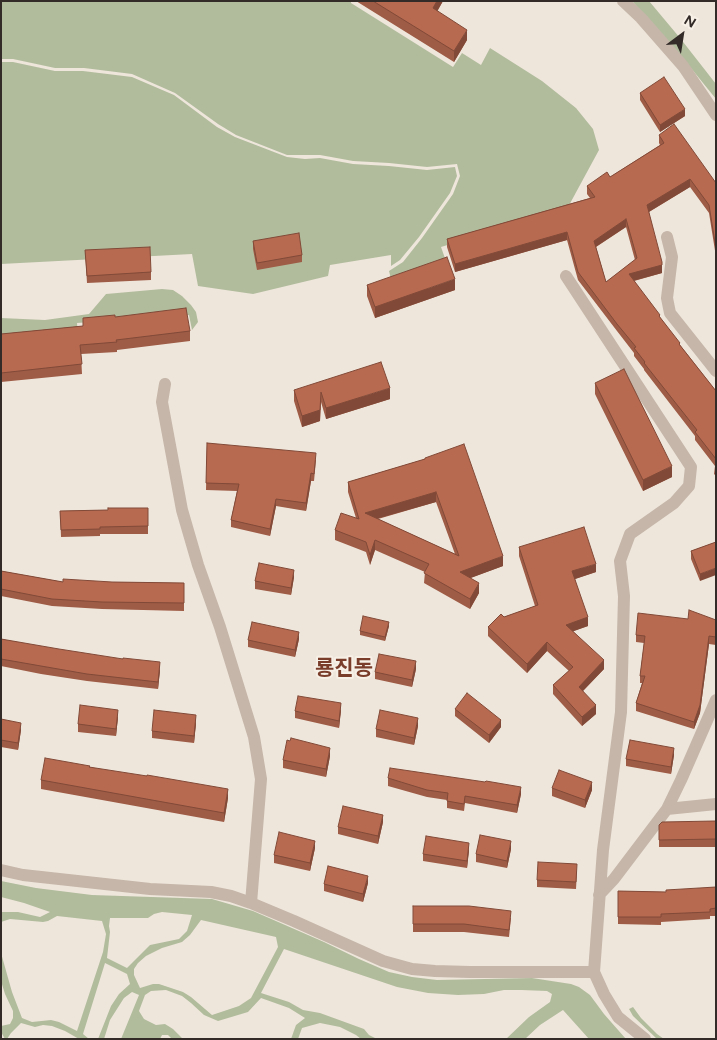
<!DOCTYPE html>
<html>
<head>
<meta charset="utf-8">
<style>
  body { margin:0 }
  #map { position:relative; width:717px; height:1040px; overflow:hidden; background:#efe6db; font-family:Figtree,sans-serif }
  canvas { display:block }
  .frame { position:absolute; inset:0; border:2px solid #332b28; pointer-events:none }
  .north { position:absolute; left:657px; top:10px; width:50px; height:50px; -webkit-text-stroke:4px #f7f0e7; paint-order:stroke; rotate:31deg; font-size:14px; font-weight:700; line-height:20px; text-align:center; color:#332b28 }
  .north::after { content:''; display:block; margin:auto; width:18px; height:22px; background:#332b28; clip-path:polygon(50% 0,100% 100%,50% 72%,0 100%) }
</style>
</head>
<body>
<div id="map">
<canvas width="717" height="1040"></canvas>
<div class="frame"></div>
<div class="north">N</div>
</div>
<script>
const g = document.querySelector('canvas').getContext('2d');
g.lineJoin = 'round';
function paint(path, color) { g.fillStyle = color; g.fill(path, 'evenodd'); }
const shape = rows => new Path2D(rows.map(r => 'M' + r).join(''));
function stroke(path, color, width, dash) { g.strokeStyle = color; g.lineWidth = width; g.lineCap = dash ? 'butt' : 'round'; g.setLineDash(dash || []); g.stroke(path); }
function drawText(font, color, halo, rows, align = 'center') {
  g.font = font + ' Figtree,"Noto Sans KR",sans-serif'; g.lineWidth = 4; g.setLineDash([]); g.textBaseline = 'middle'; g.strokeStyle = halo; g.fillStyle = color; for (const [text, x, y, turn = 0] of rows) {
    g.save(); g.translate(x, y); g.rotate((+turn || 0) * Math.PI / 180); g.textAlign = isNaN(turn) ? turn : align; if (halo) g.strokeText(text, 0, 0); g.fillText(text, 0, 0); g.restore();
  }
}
const green = shape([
  [1,1,351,1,351,3,453,67,462,53,481,65,490,48,542,81,576,108,593,129,599,150,567,209,441,247,447,264,392,283,389,271,403,262,422,238,453,194,460,176,457,164,427,167,389,163,353,161,320,155,287,155,236,135,218,124,175,93,132,74,84,68,55,68,13,59,1,59],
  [632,1,649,1,680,38,716,84,716,99,686,62],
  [1,62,13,62,55,71,83,71,132,77,174,95,217,127,235,137,287,157,305,159,320,158,353,164,389,166,427,170,455,167,457,176,450,193,419,237,400,260,391,266,391,255,330,265,328,276,253,294,198,286,192,254,1,264],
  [162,289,173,290,182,296,191,305,196,312,198,322,192,330,189,315,77,323,78,334,1,343,1,318,45,320,89,314,106,294],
  [1,881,36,888,92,895,212,899,253,911,324,942,359,959,389,972,412,977,437,980,532,978,571,984,579,987,590,995,604,1014,626,1039,589,1039,563,1010,540,1025,525,1039,506,1039,529,1017,550,1002,552,994,547,991,521,990,504,990,484,994,458,995,428,993,397,987,284,949,261,993,289,1002,303,1010,320,1013,364,1029,369,1035,377,1039,361,1039,356,1035,340,1027,320,1023,302,1028,298,1039,291,1039,296,1025,305,1018,289,1008,261,998,248,1012,218,1021,204,1015,191,1003,182,996,166,990,151,991,145,995,139,1011,144,1019,156,1025,165,1024,173,1029,183,1039,172,1039,168,1035,162,1035,160,1039,121,1039,139,995,132,992,124,998,110,1020,104,1039,98,1039,111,1006,119,994,130,984,127,974,105,963,83,1034,89,1039,79,1039,65,1031,52,1026,43,1025,35,1027,21,1023,11,1033,7,1039,5,1039,1,1032,1,1026,10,1024,13,1018,13,1011,5,994,1,981,1,953,12,992,22,1018,32,1022,51,1020,59,1022,77,1031,103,952,106,934,102,921,57,916,48,921,43,922,10,919,1,922,1,912,18,912,40,917,50,912,24,903,1,897],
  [162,912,192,915,187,931,179,939,150,945,127,968,107,958,110,932,109,926,110,918,148,918,154,914],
  [201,920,276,937,278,947,251,998,239,1006,212,1015,191,997,183,992,159,984,153,984,140,988,134,975,134,969,138,963,146,956,162,948,182,942,190,935],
  [633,1007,641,1018,657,1034,664,1039,657,1039,633,1016,629,1009]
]);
const minor = shape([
  [623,1,641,18,683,66,716,115],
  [667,237,672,257,667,298,670,313,716,371],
  [566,276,691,467,689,486,674,503,630,534,620,561,624,596,621,712,603,850,594,972,604,994,618,1017,645,1039],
  [165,384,162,402,182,510,198,565,220,627,254,737,261,779,251,903],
  [667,809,716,804],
  [1,870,23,875,150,889,211,892,231,896,251,903,294,921,383,961,412,969,435,971,470,972,594,972],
  [599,895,614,879,667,809,681,780,716,700]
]);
const wall = shape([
  [356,1,443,1,437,11,467,40,454,62],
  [640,93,685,116,660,132,640,100],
  [659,135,716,183,716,257,709,213,690,187,649,212,662,270,662,273,634,281,680,345,716,391,716,476,714,474,715,466,695,440,695,436,644,370,644,369,634,356,634,353,617,331,578,280,567,240,455,272,447,247,447,239,590,198,587,194,587,186,610,177,660,145,659,143],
  [626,227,635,260,606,282,596,247],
  [253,241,302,255,302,262,257,270,253,249],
  [85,250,151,272,151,280,87,283],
  [367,285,455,290,375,318,367,296],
  [115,317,190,331,190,341,117,350,117,352,81,354,82,374,1,382,1,334,83,326,83,318],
  [595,383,672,477,643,491,595,394],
  [294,390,390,399,326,419,321,402,320,421,302,427,294,401],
  [207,443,316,460,314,481,311,481,306,511,276,506,270,536,231,527,231,520,237,491,206,490],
  [425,459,503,566,470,578,479,593,470,609,424,583,425,572,375,550,370,565,366,552,335,540,335,530,356,518,348,492,348,482],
  [436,502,455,554,378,519],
  [148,508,148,534,100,534,100,536,61,537,60,511,108,510],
  [716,542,700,581,691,559,691,551],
  [519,547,596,572,575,579,588,626,573,631,604,669,583,691,596,714,582,726,553,694,553,685,569,671,547,651,527,673,488,636,488,627,504,617,535,606,519,556],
  [1,571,63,582,112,582,184,583,184,611,102,609,52,606,1,596],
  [294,577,291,595,255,589,255,581],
  [688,619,716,620,716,645,709,644,700,713,694,729,636,711,636,703,642,683,640,683,640,676,644,643,636,642,636,635],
  [389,626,385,641,360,635,360,631],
  [1,639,160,670,158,689,87,681,41,674,1,666],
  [299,639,295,657,248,647,248,640],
  [416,669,412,687,375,679,375,672],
  [455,709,501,727,489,743,455,716],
  [341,710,339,728,295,718,295,711],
  [118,717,116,736,78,732,78,724],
  [1,719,21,730,18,750,1,747],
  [196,723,194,743,152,738,152,731],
  [418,726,414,745,376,737,376,729],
  [674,755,671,774,626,766,626,759],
  [330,756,326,777,283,768,283,760],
  [90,767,228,798,224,822,41,789,41,780],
  [388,778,521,794,517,813,465,803,464,811,447,808,447,800,427,797,388,786],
  [552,788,592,790,585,808,552,796],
  [716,821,716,847,659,847,659,825],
  [383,822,378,844,338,834,338,827],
  [315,848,310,871,274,863,274,855],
  [511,849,507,868,476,862,476,854],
  [469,850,467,868,423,861,423,854],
  [577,871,576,889,537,887,537,880],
  [368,883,363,902,324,891,324,884],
  [716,887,716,916,710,916,710,919,661,922,661,925,618,924,618,891,666,892],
  [413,906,511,918,509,937,464,932,413,932]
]);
const shadedWall = shape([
  [437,1,443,1,433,19,433,8],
  [467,30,467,40,454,62,454,51],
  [685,109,685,116,660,132,660,125],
  [690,179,690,187,647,213,647,205],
  [626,219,626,227,594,248,594,241],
  [567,232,567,240,455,272,455,264],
  [662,262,662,273,629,282,629,274],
  [455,279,455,290,375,318,375,307],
  [390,388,390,399,326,419,326,408],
  [321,392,320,421,302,427,302,416],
  [672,466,672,477,643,491,643,480],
  [311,473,311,481,306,511,306,503],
  [436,492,436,502,365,522,365,513],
  [276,499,276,506,270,536,270,529],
  [375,540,375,550,370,565,370,555],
  [503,556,503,566,460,582,460,572],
  [596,564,596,572,572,580,572,571],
  [716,568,716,575,700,581,700,574],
  [294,570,294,577,291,595,291,588],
  [479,583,479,593,470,609,470,599],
  [588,617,588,626,566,634,566,625],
  [389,622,389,626,385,641,385,637],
  [299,632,299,639,295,657,295,650],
  [709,636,709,644,700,713,694,729,694,722],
  [547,642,547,651,527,673,527,664],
  [604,660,604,669,579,695,579,687],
  [416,661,416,669,412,687,412,680],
  [160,662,160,670,158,689,158,682],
  [341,703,341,710,339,728,339,721],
  [596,705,596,714,582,726,582,717],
  [118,710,118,717,116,736,116,729],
  [196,715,196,723,194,743,194,736],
  [418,718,418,726,414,745,414,738],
  [501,720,501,727,489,743,489,735],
  [21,723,21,730,18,750,18,743],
  [330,748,330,756,326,777,326,769],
  [674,748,674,755,671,774,671,767],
  [592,782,592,790,585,808,585,800],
  [521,787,521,794,517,813,517,805],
  [228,789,228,798,224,822,224,813],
  [383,815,383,822,378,844,378,836],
  [315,841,315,848,310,871,310,863],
  [511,841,511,849,507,868,507,861],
  [469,843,469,850,467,868,467,861],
  [368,876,368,883,363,902,363,894]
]);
const building = shape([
  [373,1,437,1,433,8,467,30,454,51,373,1],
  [664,77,685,109,660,125,640,93,664,77],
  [674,124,716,183,716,249,709,205,690,179,647,205,662,262,662,265,629,274,660,315,659,316,680,343,679,344,716,391,716,459,695,432,697,430,644,363,645,362,634,348,636,347,617,324,578,272,567,232,455,264,447,239,595,197,587,186,607,172,610,177,664,143,659,135,674,124],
  [626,219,637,258,606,282,594,241,626,219],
  [299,233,302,255,257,263,253,241,299,233],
  [150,247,151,272,87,276,85,250,150,247],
  [447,257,455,279,375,307,367,285,447,257],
  [186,308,190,331,116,340,117,342,80,345,82,364,1,373,1,334,83,326,83,318,115,315,115,317,186,308],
  [381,362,390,388,326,408,321,392,320,410,302,416,294,390,381,362],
  [624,369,672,466,643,480,595,383,624,369],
  [207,443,316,453,314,474,311,473,306,503,276,499,270,529,231,520,239,484,206,483,207,443],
  [464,444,503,556,460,572,479,583,470,599,424,573,429,564,375,540,370,555,366,542,335,530,341,513,359,519,348,482,425,459,425,458,464,444],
  [436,492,459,556,365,513,436,492],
  [108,508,148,508,148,526,100,527,100,529,61,530,60,511,108,510,108,508],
  [584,527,596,564,572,571,588,617,566,625,604,660,579,687,596,705,582,717,553,685,573,667,547,642,527,664,488,627,501,614,504,617,538,605,519,547,584,527],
  [716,542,716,568,700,574,691,551,716,542],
  [259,563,294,570,291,588,255,581,259,563],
  [1,571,63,582,63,579,112,582,184,583,184,603,102,602,52,599,1,589,1,571],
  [689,610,716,620,716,637,709,636,700,705,694,722,636,703,645,676,640,676,645,636,636,635,638,613,688,619,689,610],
  [363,616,389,622,385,637,360,631,363,616],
  [252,622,299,632,295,650,248,640,252,622],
  [1,639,59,649,123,659,123,658,160,662,158,682,87,674,41,666,1,659,1,639],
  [379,654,416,661,412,680,375,672,379,654],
  [467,693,501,720,489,735,455,709,467,693],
  [298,696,341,703,339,721,295,711,298,696],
  [80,705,118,710,116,729,78,724,80,705],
  [154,710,196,715,194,736,152,731,154,710],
  [380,710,418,718,414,738,376,729,380,710],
  [1,719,21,723,18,743,1,740,1,719],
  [291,738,330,748,326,769,283,760,287,740,290,741,291,738],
  [630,740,674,748,671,767,626,759,630,740],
  [45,758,90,766,89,767,147,776,147,775,228,789,224,813,41,780,45,758],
  [390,768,485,782,486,781,521,787,517,805,465,796,464,804,447,801,448,793,427,790,388,778,390,768],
  [559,770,592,782,585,800,552,788,559,770],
  [343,806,383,815,378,836,338,827,343,806],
  [716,821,716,839,659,840,659,825,662,822,716,821],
  [279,832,315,841,310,863,274,855,279,832],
  [480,835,511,841,507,861,476,854,480,835],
  [426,836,469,843,467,861,423,854,426,836],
  [538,862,577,864,576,882,537,880,538,862],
  [328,866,368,876,363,894,324,884,328,866],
  [716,887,716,908,710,909,710,912,661,914,661,917,618,917,618,891,666,892,666,890,716,887],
  [413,906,469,906,511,911,509,930,464,924,413,924,413,906]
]);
const quarterNames = [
  ["룡진동",344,669]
];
paint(green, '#b1bc9d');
stroke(minor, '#c5b6a9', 12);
paint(wall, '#9e5b45');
paint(shadedWall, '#814a38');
paint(building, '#b86a50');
stroke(building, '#814a38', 1);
drawText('bold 21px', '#793d2a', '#f7f0e7', quarterNames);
</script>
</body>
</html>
